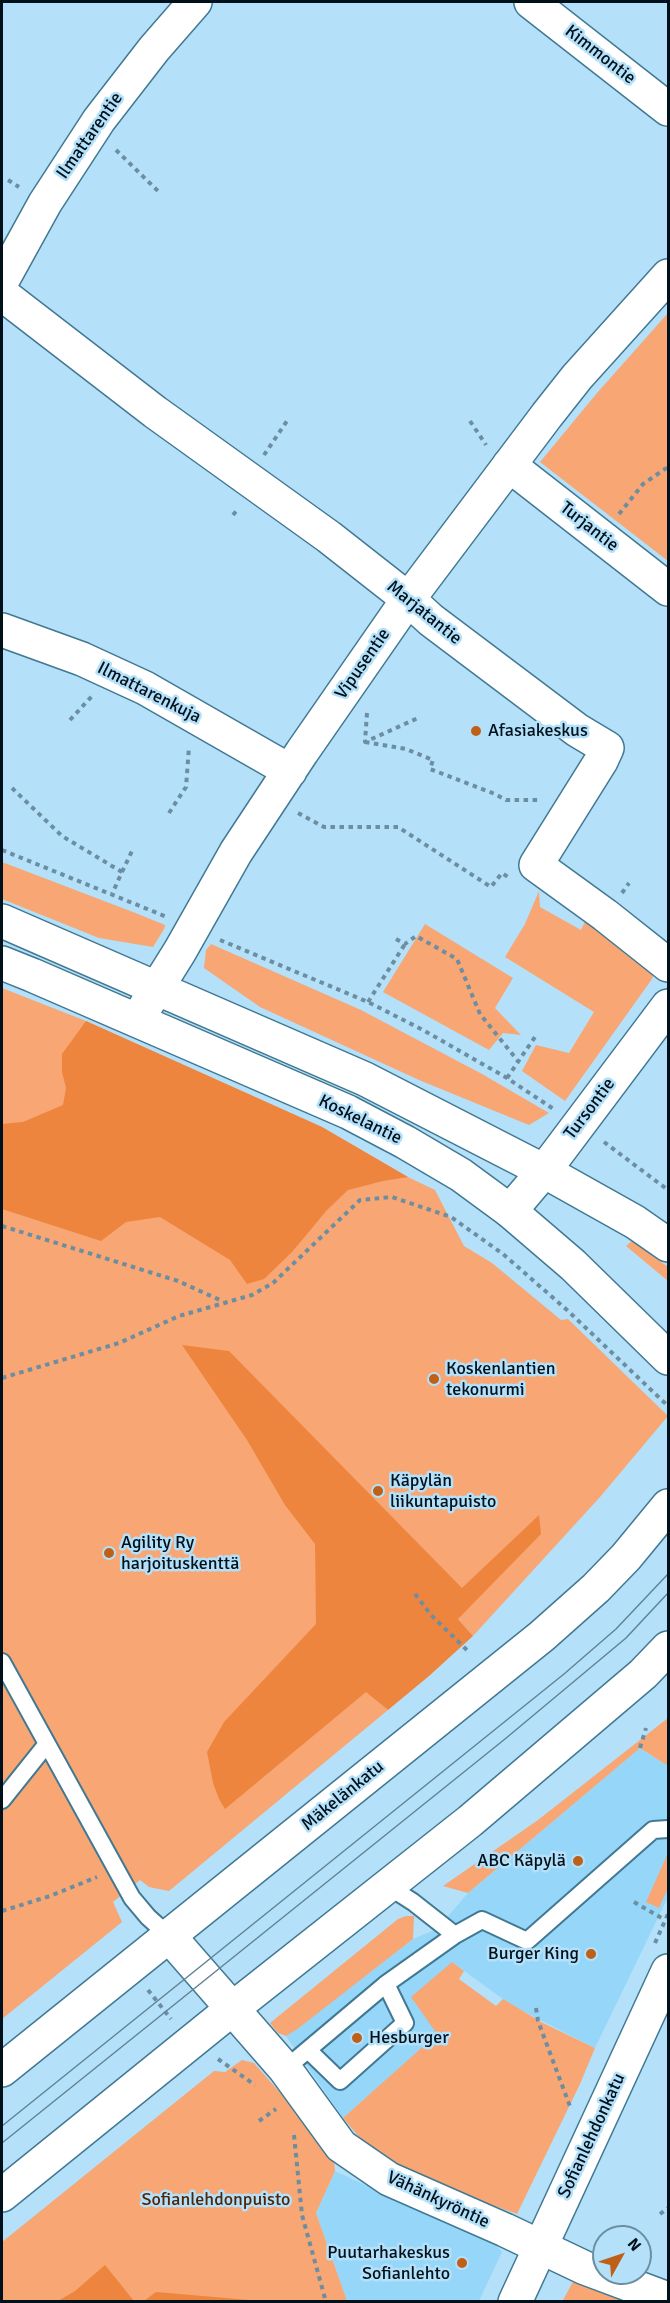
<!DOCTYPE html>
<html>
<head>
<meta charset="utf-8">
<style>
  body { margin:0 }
  #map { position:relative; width:670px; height:2303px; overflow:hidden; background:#b4e1f9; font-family:Signika,sans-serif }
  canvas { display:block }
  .frame { position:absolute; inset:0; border:3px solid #00111b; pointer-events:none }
  .north { position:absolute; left:592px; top:2225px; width:60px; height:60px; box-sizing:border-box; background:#b4e1f9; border:2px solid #6c8ea0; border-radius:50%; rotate:50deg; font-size:16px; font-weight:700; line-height:24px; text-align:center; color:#00111b }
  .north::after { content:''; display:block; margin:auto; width:21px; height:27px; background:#bf6018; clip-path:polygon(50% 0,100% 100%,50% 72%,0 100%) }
</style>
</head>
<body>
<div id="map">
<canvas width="670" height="2303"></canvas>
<div class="frame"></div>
<div class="north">N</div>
</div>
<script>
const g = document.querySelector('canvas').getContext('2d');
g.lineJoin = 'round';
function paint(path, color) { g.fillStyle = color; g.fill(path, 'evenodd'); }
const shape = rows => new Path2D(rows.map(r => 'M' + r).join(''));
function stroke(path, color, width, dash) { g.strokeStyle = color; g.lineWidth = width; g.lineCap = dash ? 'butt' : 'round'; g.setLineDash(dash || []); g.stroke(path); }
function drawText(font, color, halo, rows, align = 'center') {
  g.font = font + ' Signika,sans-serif'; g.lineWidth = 5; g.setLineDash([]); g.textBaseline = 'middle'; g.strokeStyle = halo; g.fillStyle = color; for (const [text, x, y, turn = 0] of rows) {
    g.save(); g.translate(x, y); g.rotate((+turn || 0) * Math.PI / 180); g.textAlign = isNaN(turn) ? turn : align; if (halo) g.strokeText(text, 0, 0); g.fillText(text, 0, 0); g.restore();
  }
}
const built = shape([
  [640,1748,668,1766,668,1897,595,2048,511,2005,452,1962,438,2034,343,2118,286,2036,413,1939,437,1929,468,1893],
  [335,2171,496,2245,502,2252,479,2301,347,2301,316,2213]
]);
const green = shape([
  [668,313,668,561,540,462,597,393],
  [2,862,138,914,165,925,164,929,153,947,99,938,2,899],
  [539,891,540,907,581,930,587,917,655,970,652,979,565,1101,522,1071,536,1045,569,1053,594,1012,505,957,525,924],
  [425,924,513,978,495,1008,521,1035,503,1033,489,1050,383,992],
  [211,944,361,1010,482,1074,549,1113,529,1125,419,1080,260,1007,204,968,206,950],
  [2,988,86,1021,322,1127,408,1177,435,1190,464,1246,492,1263,561,1320,568,1319,668,1416,600,1497,473,1636,458,1619,367,1692,388,1710,169,1891,149,1887,140,1880,113,1902,122,1922,2,2019],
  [632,1241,668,1267,668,1281,626,1246],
  [668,1718,668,1766,640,1748,468,1893,443,1886,538,1820],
  [668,1853,668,1888,659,1908,646,1902],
  [406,1916,414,1916,413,1939,296,2030,286,2036,278,2033,270,2023,398,1919],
  [452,1962,464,1971,459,1979,496,2006,503,1999,543,2023,595,2048,580,2084,517,2214,440,2186,386,2161,359,2137,343,2118,437,2034,411,1997],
  [242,2060,254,2063,333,2153,335,2171,316,2213,347,2301,2,2302,2,2242,214,2071,225,2072],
  [575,2278,638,2302,562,2302]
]);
const forest = shape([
  [86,1021,322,1127,408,1177,383,1181,348,1190,327,1210,292,1252,264,1279,247,1284,230,1260,160,1217,126,1222,101,1241,2,1209,2,1124,23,1122,63,1105,66,1088,62,1072,62,1054],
  [182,1345,229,1351,462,1588,539,1515,541,1534,458,1619,473,1636,429,1676,388,1710,366,1692,225,1809,219,1799,213,1783,207,1752,224,1722,316,1624,315,1544,285,1505,247,1440],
  [105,2265,134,2301,58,2301,75,2291],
  [156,2292,261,2301,144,2301]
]);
const path = shape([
  [116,150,161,194],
  [8,180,19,187],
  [470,421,486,445],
  [264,455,287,421],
  [619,514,643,484,668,467],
  [233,515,238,509],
  [367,713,365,742,418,718],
  [70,720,92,696],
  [365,742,406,749,433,760,430,769,495,794,506,800,540,800],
  [12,788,62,836,122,872,112,894],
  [169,813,186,787,189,747],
  [298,813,324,827,398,827,491,887,502,873,508,877],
  [2,850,167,917],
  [122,872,132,851],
  [622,893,629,883],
  [396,939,405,944,416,936,457,959,480,1014,518,1061],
  [220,940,368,1002,423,1030,507,1078,555,1110],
  [368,1002,405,944],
  [507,1078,537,1034],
  [604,1142,668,1190],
  [2,1226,178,1281,222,1301],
  [2,1378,119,1343,179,1316,252,1295,273,1283,360,1200,392,1197,451,1217,503,1254,567,1310,668,1406],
  [415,1594,431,1615,470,1653],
  [640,1748,646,1728],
  [634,1902,665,1920],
  [2,1911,50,1896,97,1877],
  [655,1943,668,1914],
  [148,1990,171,2019],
  [536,2008,538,2021,571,2109],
  [218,2059,255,2085],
  [259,2121,276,2109],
  [294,2135,302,2215,326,2302],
  [660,2214,668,2208],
  [644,2259,650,2243]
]);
const service = shape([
  [2,1662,132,1898,148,1917,169,1936],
  [2,1800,46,1745],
  [388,1886,413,1902,455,1935],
  [308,2050,340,2081,405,2023,386,1984],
  [285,2069,386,1984,455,1935,482,1920,527,1941,653,1830,668,1829]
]);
const minor = shape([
  [531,2,668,109],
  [2,281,45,203,99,120,154,49,195,2],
  [2,294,155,412,329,537,408,599,431,620,577,730,607,748,601,761,536,865,605,915,668,965],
  [509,465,668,589],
  [2,630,82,659,145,688,290,771],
  [137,1020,180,951,236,852,302,752,404,605,547,415,577,377,668,276],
  [510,1211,544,1171,668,1006],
  [169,1936,285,2069,341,2146,389,2179,505,2230,585,2268,668,2299],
  [515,2302,668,1971]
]);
const primary = shape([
  [2,921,365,1079,544,1171,635,1222,668,1245],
  [2,963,32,975,348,1112,405,1142,461,1175,510,1211,573,1265,668,1358],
  [2,2070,542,1636,596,1588,626,1557,668,1506],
  [2,2195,232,2009,470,1821,643,1674,668,1648]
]);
const tram = shape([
  [2,2126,564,1674,616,1629,668,1574],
  [2,2143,505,1739,626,1638,668,1593]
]);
const markers = [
  [476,731,6,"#bf6018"],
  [434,1379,6,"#bf6018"],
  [378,1491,6,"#bf6018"],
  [109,1553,6,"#bf6018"],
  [578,1861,6,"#bf6018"],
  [591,1954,6,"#bf6018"],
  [357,2038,6,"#bf6018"],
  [462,2263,6,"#bf6018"]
];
const streetNames = [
  ["Kimmontie",600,55,38],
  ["Ilmattarentie",90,136,-55],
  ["Turjantie",589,527,38],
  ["Marjatantie",424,613,39],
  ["Vipusentie",363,664,-55],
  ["Ilmattarenkuja",149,693,27],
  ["Tursontie",590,1109,-53],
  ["Koskelantie",360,1120,26],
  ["Mäkelänkatu",343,1796,-39],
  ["Sofianlehdonkatu",592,2136,-65],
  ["Vähänkyröntie",438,2200,25]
];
const poiNames = [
  ["Afasiakeskus",488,731],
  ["Koskenlantien",446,1369],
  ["tekonurmi",446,1390],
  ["Käpylän",390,1481],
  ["liikuntapuisto",390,1502],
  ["Agility Ry",121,1543],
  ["harjoituskenttä",121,1564],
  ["ABC Käpylä",566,1861,"right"],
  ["Burger King",579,1954,"right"],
  ["Hesburger",369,2038],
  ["Puutarhakeskus",450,2253,"right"],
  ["Sofianlehto",450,2274,"right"]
];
const parkNames = [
  ["Sofianlehdonpuisto",216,2200]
];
paint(built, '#96d7f9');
paint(green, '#f7a674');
paint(forest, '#ee853e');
stroke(service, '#417892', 20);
stroke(minor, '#417892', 36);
stroke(primary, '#417892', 36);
stroke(path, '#6d8ea1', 4, [4.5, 4.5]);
stroke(service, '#fff', 16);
stroke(minor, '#fff', 33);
stroke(primary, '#fff', 33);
stroke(tram, '#638395', 1.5);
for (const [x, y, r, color] of markers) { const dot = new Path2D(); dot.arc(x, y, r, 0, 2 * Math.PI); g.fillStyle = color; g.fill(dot); stroke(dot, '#b4e1f9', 2); }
drawText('18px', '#00111b', '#b4e1f9', streetNames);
drawText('18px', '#00111b', '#b4e1f9', poiNames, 'left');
drawText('18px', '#4e2507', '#b4e1f9', parkNames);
</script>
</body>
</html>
